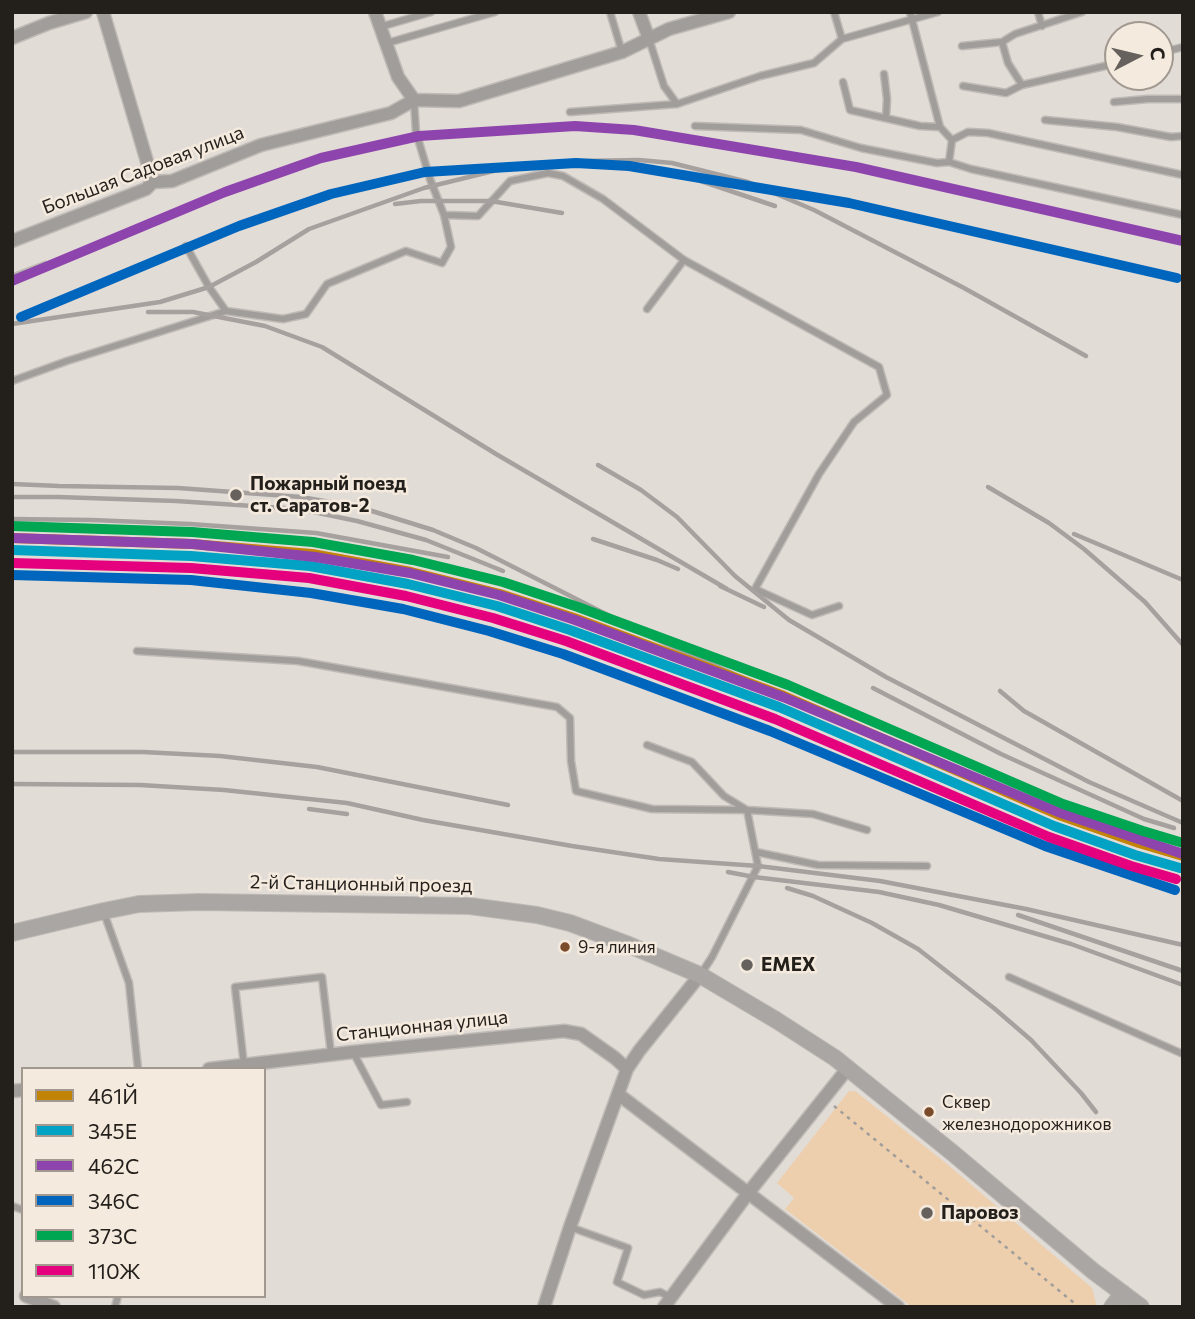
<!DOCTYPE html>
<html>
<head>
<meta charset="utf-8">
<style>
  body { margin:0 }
  #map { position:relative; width:1195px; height:1319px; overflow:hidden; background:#e2dcd6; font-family:Commissioner,sans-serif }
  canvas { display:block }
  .frame { position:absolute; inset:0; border:14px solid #231f1b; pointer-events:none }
  .legend { position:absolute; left:21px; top:1067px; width:245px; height:231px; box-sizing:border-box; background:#f5eade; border:2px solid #a19990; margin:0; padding:9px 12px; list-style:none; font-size:21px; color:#231f1b }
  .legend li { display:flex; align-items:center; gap:14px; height:35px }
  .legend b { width:35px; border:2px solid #a19990 }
  .north { position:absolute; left:1104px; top:21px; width:70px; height:70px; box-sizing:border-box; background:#f5eade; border:2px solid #a19990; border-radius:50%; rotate:83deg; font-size:19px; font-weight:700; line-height:28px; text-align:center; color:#231f1b }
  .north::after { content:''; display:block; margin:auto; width:24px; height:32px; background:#66615c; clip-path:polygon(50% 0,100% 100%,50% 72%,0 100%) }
</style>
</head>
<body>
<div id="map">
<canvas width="1195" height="1319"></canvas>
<div class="frame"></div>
<ul class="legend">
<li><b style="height:9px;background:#c28407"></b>461Й</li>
<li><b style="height:9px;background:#02a2c5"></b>345Е</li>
<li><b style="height:9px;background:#8e44ad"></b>462С</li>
<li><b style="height:9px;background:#0065bd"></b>346С</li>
<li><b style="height:9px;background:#00a651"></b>373C</li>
<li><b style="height:9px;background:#e5007d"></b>110Ж</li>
</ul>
<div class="north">С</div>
</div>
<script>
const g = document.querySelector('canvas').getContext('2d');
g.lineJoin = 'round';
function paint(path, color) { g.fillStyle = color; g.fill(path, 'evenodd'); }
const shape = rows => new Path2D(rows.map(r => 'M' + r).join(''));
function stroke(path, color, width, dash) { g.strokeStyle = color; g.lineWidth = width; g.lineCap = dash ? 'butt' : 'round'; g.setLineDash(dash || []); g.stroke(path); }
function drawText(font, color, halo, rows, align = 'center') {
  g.font = font + ' Commissioner,sans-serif'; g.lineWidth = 5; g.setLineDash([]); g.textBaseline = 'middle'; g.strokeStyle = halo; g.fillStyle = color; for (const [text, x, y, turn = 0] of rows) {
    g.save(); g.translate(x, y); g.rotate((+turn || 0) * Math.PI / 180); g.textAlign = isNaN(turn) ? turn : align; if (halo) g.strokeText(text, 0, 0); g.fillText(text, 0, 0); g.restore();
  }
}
const green = shape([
  [849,1091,855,1091,947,1164,1092,1288,1097,1307,912,1307,785,1209,794,1198,777,1183]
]);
const path = shape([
  [834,1106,1079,1307]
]);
const service = shape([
  [610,12,622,52],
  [834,12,842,39],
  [910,12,940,127],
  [1038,12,1042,26],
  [380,27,431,12],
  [649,39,664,86,677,104],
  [387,43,495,12],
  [962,46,1002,42],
  [1160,53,1183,47],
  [884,74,887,99,886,117],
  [843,82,850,110,920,126,940,127,952,140],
  [1022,85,1008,63,1002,42,1015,34,1082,12],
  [963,86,1006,93,1022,85,1118,63],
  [1114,102,1148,99,1183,99],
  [570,112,677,104,760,76,814,63,842,39,938,12],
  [1045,120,1117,127,1171,137,1183,136],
  [695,126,801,130,861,148,937,163,949,162,971,169,1183,215],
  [949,162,952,140,968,132,988,133,1183,175],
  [444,215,478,216,510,181,548,173,563,176,603,199,684,260,879,367,887,395,854,422,819,474,755,589,812,615,839,606],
  [186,246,209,287,226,311],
  [12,278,46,265],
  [647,309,684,260],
  [12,381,67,361,226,311,283,319,306,314,327,284,406,251,442,263,451,247,444,215,430,179,416,132,414,102],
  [137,651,298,661,557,707,570,718,571,761,576,791,652,809,747,810,813,814,867,830],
  [647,745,692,762,724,796,747,810,758,866,712,957,701,974],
  [756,852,818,865,927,866],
  [104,913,129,983,138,1069],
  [1009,977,1183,1054],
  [353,1052,381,1105,407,1102],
  [244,1065,235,987,322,977,331,1054],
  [12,1206,23,1210],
  [570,1227,628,1248,617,1282,644,1295,660,1292,670,1297],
  [115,1307,118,1296]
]);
const minor = shape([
  [103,12,153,182],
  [375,12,398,77,414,100],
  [639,12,649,39],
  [12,38,49,23,86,12],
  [12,241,146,189,153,182,172,181,261,145,391,113,414,100,459,101,622,52,669,29,729,12],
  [209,1069,353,1052,564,1031,581,1034,615,1058,627,1069],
  [12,1091,23,1090],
  [618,1094,898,1307],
  [26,1296,54,1307],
  [544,1307,570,1227,627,1069,639,1051,700,975],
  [664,1307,749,1192,848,1068]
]);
const secondary = shape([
  [12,933,104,911,139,904,200,902,470,906,537,915,570,923,629,945,700,975,776,1020,835,1058,954,1154,1093,1271,1141,1307],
  [1112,1307,1123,1293]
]);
const rail = shape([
  [683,175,775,206],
  [395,204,421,201,491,201,562,213],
  [148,312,193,312,265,326,322,347,496,454,727,589],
  [12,324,160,302,209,287,256,262,309,229,424,188,518,165,581,161,639,160,672,163,748,182,814,210,964,288,1086,356],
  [598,465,641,490,677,517,735,576,789,620,886,677,1089,782,1183,823],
  [12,484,59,486,178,488,301,497,359,507,433,530,476,548,655,639,784,696],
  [988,487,1049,523,1084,549,1145,602,1183,645],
  [12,497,58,497,176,501,299,509,357,521,426,540,503,571],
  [12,519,92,520,190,524,316,533,448,557],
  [1074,534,1183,580],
  [593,539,657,560,678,569],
  [720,586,764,607],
  [873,688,1001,754,1144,819,1174,828],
  [1000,691,1024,711,1183,801],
  [12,752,143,752,220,756,317,767,508,805],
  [12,784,140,785,224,790,347,803,423,820,572,846,659,859,758,866,880,881,1026,909,1183,945],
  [309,809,347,814],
  [728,872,754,877,879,892,939,905,1071,944,1183,985],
  [787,888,813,896,872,923,918,949,995,1009,1031,1040,1081,1093,1096,1112],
  [1018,915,1183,971]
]);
const rail1 = shape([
  [12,538,192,544,312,554,411,572,500,594,574,618,784,696,1059,815,1139,843,1183,856]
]);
const rail2 = shape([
  [12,550,191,556,310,566,408,584,497,606,570,630,779,707,1054,826,1135,855,1180,868]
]);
const rail3 = shape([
  [12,281,225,192,321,158,419,136,575,126,634,130,856,167,1183,241],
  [12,538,193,544,315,557,410,573,499,595,575,620,783,697,1058,812,1183,854]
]);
const rail4 = shape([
  [21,317,239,226,331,194,425,172,576,163,629,166,849,203,1177,278],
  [12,575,191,580,311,593,403,609,489,631,563,654,770,731,1045,846,1175,890]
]);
const rail5 = shape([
  [12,526,192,532,313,542,413,560,503,582,578,607,788,685,1063,804,1143,831,1183,843]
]);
const rail6 = shape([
  [12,563,191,568,309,578,406,596,493,618,566,641,775,719,1049,837,1131,866,1176,879]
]);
const markers = [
  [236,495,7,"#66615c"],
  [565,947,6,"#7a4b2a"],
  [747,965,7,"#66615c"],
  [929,1112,6,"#7a4b2a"],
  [927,1213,7,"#66615c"]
];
const busNames = [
  ["9-я линия",578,947],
  ["Сквер",942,1102],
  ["железнодорожников",942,1124]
];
const streetNames = [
  ["Большая Садовая улица",143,170,-21],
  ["2-й Станционный проезд",361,884,1],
  ["Станционная улица",422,1026,-6]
];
const poiNames = [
  ["Пожарный поезд",250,484],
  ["ст. Саратов-2",250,506],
  ["EMEX",761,965],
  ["Паровоз",941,1213]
];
paint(green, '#edcfad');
stroke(service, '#bfbab5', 9);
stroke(minor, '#bfbab5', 15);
stroke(secondary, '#bfbab5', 18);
stroke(path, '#a09d9a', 2.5, [3.5, 5]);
stroke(service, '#a19d9a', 6);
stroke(minor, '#a19d9a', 12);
stroke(secondary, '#aaa6a3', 16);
stroke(rail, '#a6a19e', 4.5);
stroke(rail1, '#c28407', 10);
stroke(rail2, '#02a2c5', 10);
stroke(rail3, '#8e44ad', 10);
stroke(rail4, '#0065bd', 10);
stroke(rail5, '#00a651', 10);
stroke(rail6, '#e5007d', 10);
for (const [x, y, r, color] of markers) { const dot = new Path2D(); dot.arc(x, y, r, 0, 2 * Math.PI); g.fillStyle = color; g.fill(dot); stroke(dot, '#f5eade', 2.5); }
drawText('17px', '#231f1b', '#f5eade', busNames, 'left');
drawText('19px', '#231f1b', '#f5eade', streetNames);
drawText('bold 19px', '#231f1b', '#f5eade', poiNames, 'left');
</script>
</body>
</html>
